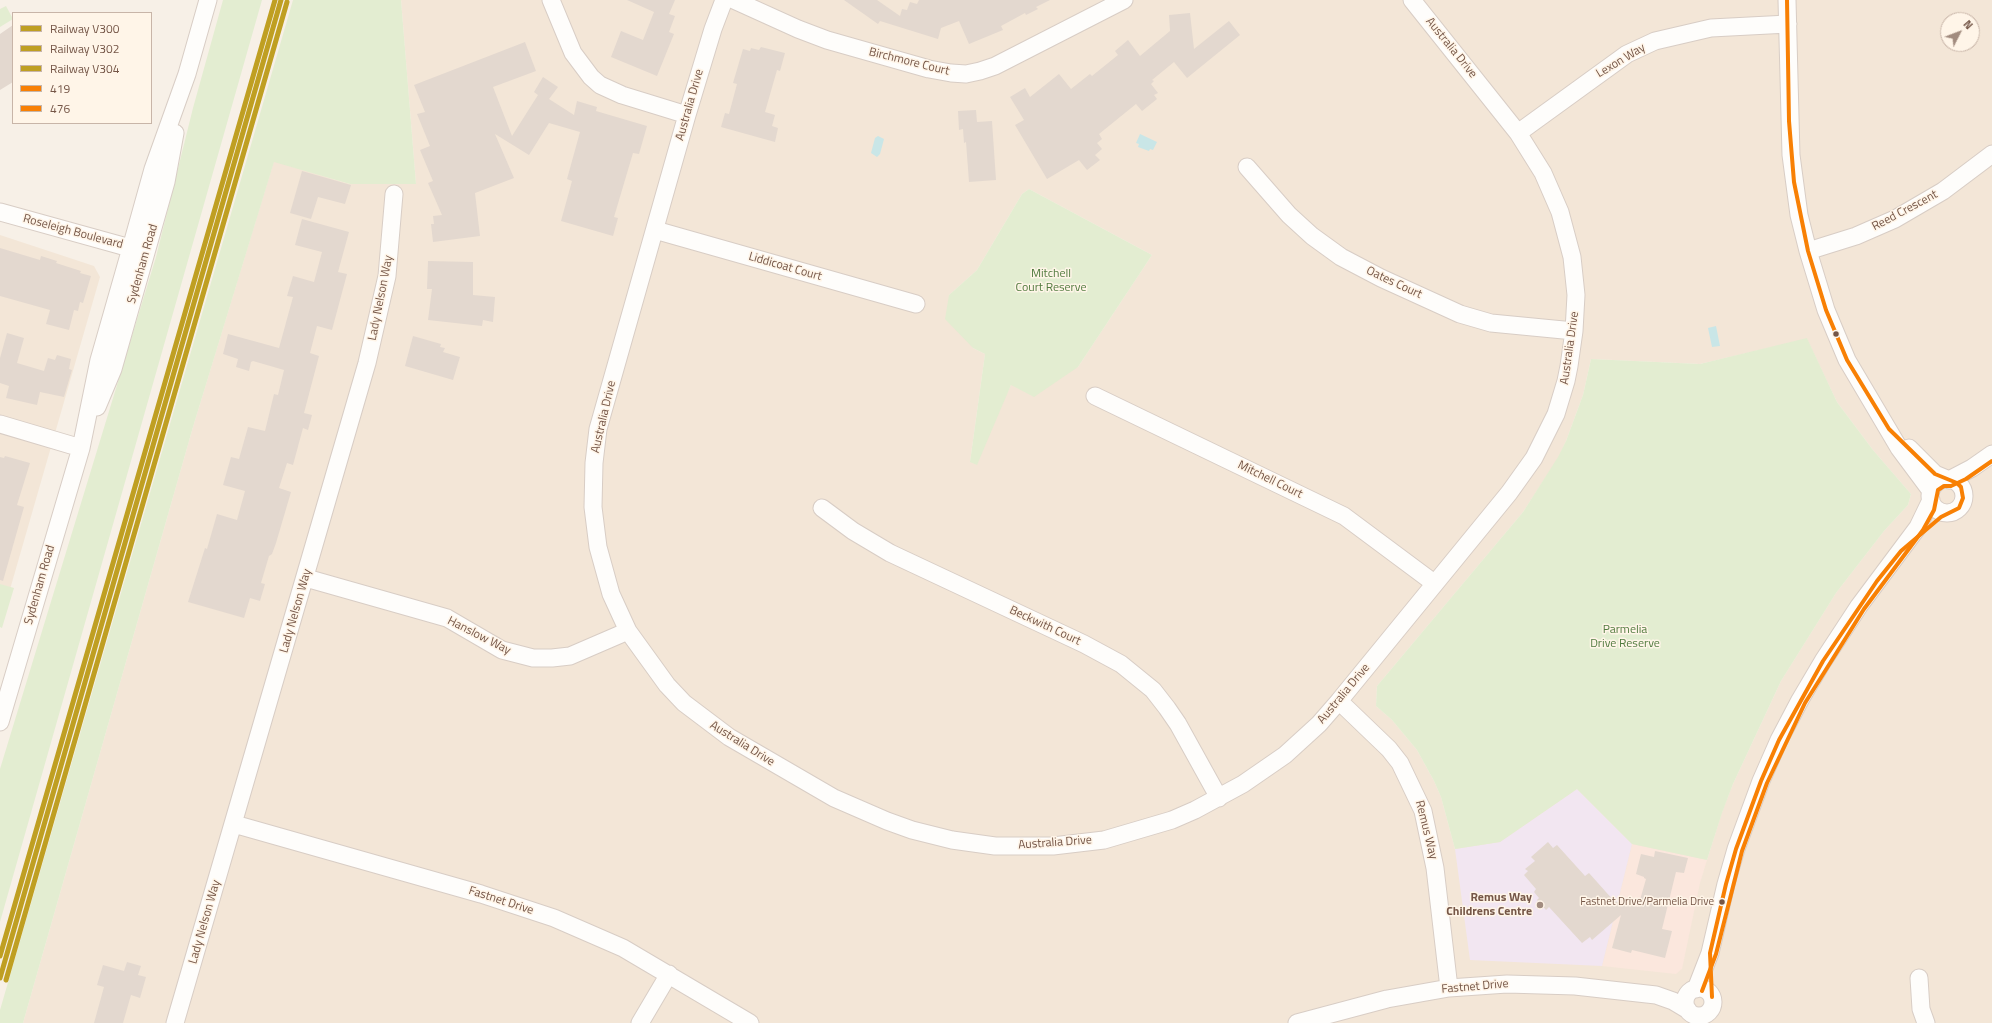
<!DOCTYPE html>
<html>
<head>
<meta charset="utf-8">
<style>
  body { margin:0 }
  #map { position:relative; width:1992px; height:1023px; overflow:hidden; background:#f7f0e7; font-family:"Titillium Web",sans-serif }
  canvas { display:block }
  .legend { position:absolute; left:12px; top:12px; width:140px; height:112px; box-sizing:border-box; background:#fff5e8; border:1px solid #c8b5a8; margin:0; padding:5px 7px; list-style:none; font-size:12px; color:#755647 }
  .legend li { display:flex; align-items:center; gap:8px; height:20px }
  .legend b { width:20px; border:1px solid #c8b5a8 }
  .north { position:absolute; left:1940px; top:12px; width:40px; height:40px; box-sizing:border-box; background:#fff5e8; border:1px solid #c8b5a8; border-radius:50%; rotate:48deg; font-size:11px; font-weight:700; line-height:16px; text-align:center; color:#755647 }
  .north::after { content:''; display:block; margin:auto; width:14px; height:18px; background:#a28c7f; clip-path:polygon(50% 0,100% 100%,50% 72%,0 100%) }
</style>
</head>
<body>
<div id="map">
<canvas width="1992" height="1023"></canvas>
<ul class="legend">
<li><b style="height:5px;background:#bf9f22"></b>Railway V300</li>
<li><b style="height:5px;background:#bf9f22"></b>Railway V302</li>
<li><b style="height:5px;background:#bf9f22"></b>Railway V304</li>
<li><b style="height:5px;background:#f88004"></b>419</li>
<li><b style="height:5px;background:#f88004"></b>476</li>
</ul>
<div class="north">N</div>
</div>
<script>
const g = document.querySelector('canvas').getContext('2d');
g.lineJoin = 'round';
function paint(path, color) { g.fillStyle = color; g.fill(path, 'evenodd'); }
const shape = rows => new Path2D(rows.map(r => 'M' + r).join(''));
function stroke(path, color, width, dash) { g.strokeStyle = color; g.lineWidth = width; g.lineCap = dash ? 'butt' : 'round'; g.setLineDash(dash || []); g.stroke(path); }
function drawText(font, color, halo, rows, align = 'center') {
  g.font = font + ' "Titillium Web",sans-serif'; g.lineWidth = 3; g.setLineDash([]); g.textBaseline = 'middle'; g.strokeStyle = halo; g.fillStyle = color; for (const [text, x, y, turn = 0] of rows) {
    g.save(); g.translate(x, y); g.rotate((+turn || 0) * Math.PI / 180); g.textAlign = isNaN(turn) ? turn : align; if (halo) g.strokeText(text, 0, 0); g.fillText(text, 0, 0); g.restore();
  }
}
const residential = shape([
  [401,0,1992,0,1992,1023,23,1023,193,427,274,161,350,184,416,184],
  [1948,20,1972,20,1972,44,1948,44],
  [1029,189,1152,255,1078,367,1011,385,970,462,985,354,973,348,949,295,977,270,1022,194],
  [1807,339,1837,402,1873,450,1911,494,1908,505,1884,531,1836,593,1781,681,1733,784,1722,812,1707,860,1577,789,1455,849,1441,797,1434,781,1417,750,1392,720,1376,706,1377,686,1523,512,1559,457,1566,441,1583,395,1591,359,1700,364],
  [0,235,94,266,100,277,0,624]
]);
const commercial = shape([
  [1632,844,1707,860,1700,883,1682,969,1676,974,1602,966]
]);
const education = shape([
  [1577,789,1632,844,1602,966,1470,960,1455,849,1500,842]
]);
const green = shape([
  [223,0,262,0,0,922,0,769,156,257,193,108],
  [293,0,401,0,416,184,350,184,274,162,193,427,23,1023,0,1023,0,1010],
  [6,6,13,19,0,27,0,9],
  [1029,189,1152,255,1078,367,1034,397,1011,385,977,465,970,462,985,354,973,348,945,319,949,295,977,270,1022,194],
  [1807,338,1837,402,1873,450,1911,494,1908,505,1884,531,1836,593,1781,681,1733,784,1722,813,1707,860,1632,844,1577,789,1500,842,1455,849,1441,797,1434,781,1417,750,1392,720,1376,706,1377,686,1523,512,1558,457,1566,441,1583,395,1591,359,1700,364],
  [0,584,14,588,2,628,0,627]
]);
const water = shape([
  [1140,134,1157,142,1153,150,1150,149,1149,151,1138,147,1139,144,1136,143],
  [878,136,884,139,880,154,877,157,871,153,875,138],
  [1716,326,1720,346,1712,347,1708,328]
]);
const building = shape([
  [627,0,675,0,669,14,675,16,669,32,674,34,657,76,611,57,621,31,643,40,654,12],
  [844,0,877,0,900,16,902,9,907,10,910,2,917,4,919,0,1050,0,1036,7,1038,9,1026,15,1025,13,1001,26,1003,30,969,44,959,21,941,28,938,39,880,21,878,24],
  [1190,13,1194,49,1229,21,1240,35,1187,78,1174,62,1152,80,1154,81,1151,84,1158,93,1154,95,1157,99,1142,111,1136,104,1099,134,1102,139,1097,143,1102,149,1095,155,1100,160,1087,170,1079,160,1047,179,1015,125,1024,120,1010,97,1025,88,1030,97,1059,74,1071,89,1090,74,1092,76,1118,55,1115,51,1128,40,1140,56,1170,31,1169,15],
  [13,25,13,82,0,90,0,34],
  [525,42,536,71,493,87,512,136,538,95,534,92,543,77,558,87,549,99,574,115,577,101,597,107,596,111,647,126,639,154,633,153,614,217,618,218,613,236,561,221,572,181,567,179,580,132,549,123,529,155,495,134,514,178,475,193,480,236,433,242,431,224,434,224,433,216,442,215,428,183,433,181,420,150,430,146,417,114,425,112,414,85],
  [761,47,785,53,780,71,777,70,765,112,775,115,772,126,778,128,775,142,721,127,725,113,729,114,737,84,733,83,743,49,750,51,751,48,759,50],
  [976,110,977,122,992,121,996,180,969,182,966,142,964,143,963,129,959,130,958,111],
  [302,171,351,185,345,204,318,197,311,219,290,213],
  [302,219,349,232,338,272,347,274,332,330,317,326,310,353,319,356,304,413,312,415,308,430,303,428,293,465,287,463,279,488,291,492,276,543,272,554,269,556,261,583,265,584,260,601,250,598,244,618,188,602,205,548,207,549,217,514,237,520,245,491,223,485,231,457,239,459,248,427,265,431,274,394,278,395,284,370,253,361,251,362,249,371,236,367,238,359,223,354,228,334,279,348,293,297,287,296,293,276,314,282,322,252,295,245],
  [0,248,40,260,41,256,57,261,56,263,81,271,80,273,91,276,83,303,80,302,78,311,74,310,69,330,46,324,50,310,0,296],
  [428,261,473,262,473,295,495,297,493,322,483,320,482,326,428,320,432,289,427,289],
  [7,333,24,338,17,363,44,371,48,358,55,360,57,355,71,359,69,369,72,370,64,397,40,392,37,405,6,398,9,386,0,383,0,358],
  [413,336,441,344,440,347,445,348,443,352,460,357,453,380,405,366],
  [5,456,30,463,17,505,24,507,3,581,0,580,0,457,4,458],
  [1548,842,1553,848,1557,845,1585,876,1589,873,1614,901,1638,907,1646,879,1644,878,1644,877,1636,874,1641,854,1654,857,1655,851,1688,858,1684,873,1676,872,1662,929,1672,931,1665,958,1632,950,1631,953,1612,948,1621,915,1592,940,1590,937,1582,943,1549,907,1546,910,1537,900,1539,898,1534,892,1536,889,1524,875,1528,871,1525,869,1535,861,1531,857],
  [127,962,141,966,138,975,146,977,140,998,131,995,123,1023,94,1023,104,987,97,985,103,965,124,971]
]);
const minor = shape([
  [551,0,573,53,591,77,600,85,622,95,687,115],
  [724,0,713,29,687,115,598,429,594,463,593,507,598,547,611,594,628,631,667,685,684,703,729,737,834,798,887,821,912,830,952,840,995,846,1053,846,1104,840,1172,820,1195,810,1243,784,1285,755,1319,724,1339,701,1509,493,1534,458,1556,414,1566,381,1569,366,1574,331,1576,295,1572,257,1560,212,1543,173,1518,133,1412,0],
  [734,0,798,29,827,40,929,69,951,73,966,74,980,71,995,66,1124,0],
  [1787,0,1791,155,1799,215,1808,251,1826,310,1847,360,1899,448,1931,491],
  [1518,133,1627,54,1655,41,1711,28,1788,24],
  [1247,167,1289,215,1312,236,1341,257,1381,278,1460,314,1491,323,1574,331],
  [0,212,141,251],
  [655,230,916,304],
  [1808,251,1856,236,1895,219,1943,191,1992,154],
  [1095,396,1344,516,1434,583],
  [97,407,113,369,166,182,175,133],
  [0,424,81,448],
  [1909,448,1935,474,1947,479],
  '1930 496a17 17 0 1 1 34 0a17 17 0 1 1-34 0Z',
  [1949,480,1972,468,1992,454],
  [822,508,853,531,890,553,1084,644,1121,664,1153,690,1167,708,1178,724,1219,798],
  [306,578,447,618,502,650,533,658,552,658,570,656,628,631],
  [1339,701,1389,749,1400,763,1423,811,1435,868,1449,988],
  [0,722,81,448,99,360,131,248,153,169,187,74,208,0],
  [234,824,481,894,554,918,623,948,750,1023],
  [1919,978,1921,1009,1926,1023],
  '1685 1002a14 14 0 1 1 28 0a14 14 0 1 1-28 0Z',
  [1696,989,1710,953,1726,884,1736,849,1761,781,1779,740,1800,700,1823,661,1859,606,1918,527,1931,500],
  [175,1023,367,363,387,276,394,194],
  [640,1023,669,974],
  [1297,1023,1387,999,1449,988,1507,984,1575,986,1656,995,1673,1001,1688,1010]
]);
const bus1 = shape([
  [1712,997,1710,953,1726,884,1736,849,1761,781,1779,740,1823,661,1877,581,1901,551,1941,517,1959,508,1963,498,1961,487,1957,483,1935,474,1889,429,1847,360,1826,310,1808,251,1794,182,1789,121,1787,0]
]);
const bus2 = shape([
  [1702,991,1716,954,1742,851,1767,783,1805,703,1864,609,1923,530,1934,510,1938,490,1944,486,1951,486,1966,479,1992,461]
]);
const rail1 = shape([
  [0,978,281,0]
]);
const rail2 = shape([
  [6,980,287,2]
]);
const rail3 = shape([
  [0,956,275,0]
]);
const markers = [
  [1836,334,3.5,"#755647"],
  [1722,902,3.5,"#755647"],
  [1540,905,4,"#a28c7f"]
];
const busNames = [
  ["Fastnet Drive/Parmelia Drive",1714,902]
];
const streetNames = [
  ["Australia Drive",1451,48,51],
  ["Lexon Way",1621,61,-31],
  ["Birchmore Court",909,62,14],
  ["Australia Drive",690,105,-74],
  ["Reed Crescent",1905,211,-28],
  ["Roseleigh Boulevard",73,232,15],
  ["Sydenham Road",143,264,-74],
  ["Liddicoat Court",785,267,16],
  ["Oates Court",1394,283,25],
  ["Lady Nelson Way",381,298,-79],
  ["Australia Drive",1570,348,-82],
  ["Australia Drive",604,417,-77],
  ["Mitchell Court",1270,480,26],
  ["Sydenham Road",40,585,-74],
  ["Lady Nelson Way",296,611,-74],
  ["Beckwith Court",1045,626,25],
  ["Hanslow Way",479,636,27],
  ["Australia Drive",1344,694,-50],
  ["Australia Drive",742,744,32],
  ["Remus Way",1426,830,76],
  ["Australia Drive",1055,843,-4],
  ["Fastnet Drive",501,901,18],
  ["Lady Nelson Way",205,922,-74],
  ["Fastnet Drive",1475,987,-5]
];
const parkNames = [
  ["Mitchell",1051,274],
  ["Court Reserve",1051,288],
  ["Parmelia",1625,630],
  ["Drive Reserve",1625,644]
];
const poiNames = [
  ["Remus Way",1532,898],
  ["Childrens Centre",1532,912]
];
paint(residential, '#f3e6d7');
paint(commercial, '#fbe7dd');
paint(education, '#f2e6f1');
paint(green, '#e3edd1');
paint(water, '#c9e6e7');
paint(building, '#e3d8cf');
stroke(minor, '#d8cdc5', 19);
stroke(minor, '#fefdfb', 17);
stroke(bus1, '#f88004', 4);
stroke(bus2, '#f88004', 4);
stroke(rail1, '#bf9f22', 5);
stroke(rail2, '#bf9f22', 5);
stroke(rail3, '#bf9f22', 5);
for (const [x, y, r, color] of markers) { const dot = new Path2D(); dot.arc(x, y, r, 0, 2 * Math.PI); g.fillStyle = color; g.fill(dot); stroke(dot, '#fff5e8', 1.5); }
drawText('11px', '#755647', '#fff5e8', busNames, 'right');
drawText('12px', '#755647', '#fff5e8', streetNames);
drawText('12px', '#527b3f', '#fff5e8', parkNames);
drawText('bold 12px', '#755647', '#fff5e8', poiNames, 'right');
</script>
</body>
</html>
